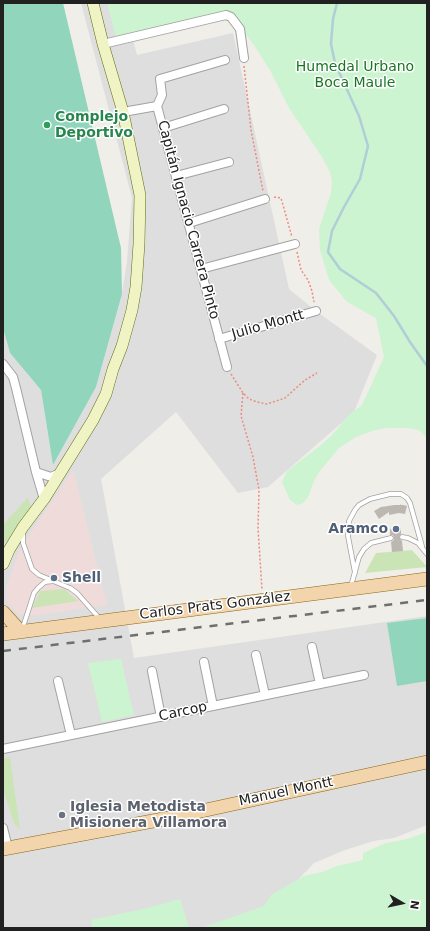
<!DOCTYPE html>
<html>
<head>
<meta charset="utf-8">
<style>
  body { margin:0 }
  #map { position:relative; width:430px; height:931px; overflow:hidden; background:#f0eee9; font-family:"DejaVu Sans",sans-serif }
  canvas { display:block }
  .frame { position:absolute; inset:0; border:4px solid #212121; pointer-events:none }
  .north { position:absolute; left:382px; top:883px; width:40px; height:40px; -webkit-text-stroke:3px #fff; paint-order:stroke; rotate:99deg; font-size:11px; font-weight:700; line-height:16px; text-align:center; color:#212121 }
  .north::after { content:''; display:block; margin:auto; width:14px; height:18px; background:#212121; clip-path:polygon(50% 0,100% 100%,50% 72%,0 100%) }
</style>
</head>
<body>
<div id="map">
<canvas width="430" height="931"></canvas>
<div class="frame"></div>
<div class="north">N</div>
</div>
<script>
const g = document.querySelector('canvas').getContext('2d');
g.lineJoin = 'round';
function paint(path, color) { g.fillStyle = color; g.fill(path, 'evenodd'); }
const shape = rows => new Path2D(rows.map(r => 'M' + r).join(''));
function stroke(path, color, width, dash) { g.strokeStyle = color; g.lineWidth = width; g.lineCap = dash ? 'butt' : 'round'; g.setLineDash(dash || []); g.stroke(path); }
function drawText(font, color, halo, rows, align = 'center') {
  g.font = font + ' "DejaVu Sans",sans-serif'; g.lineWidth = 3; g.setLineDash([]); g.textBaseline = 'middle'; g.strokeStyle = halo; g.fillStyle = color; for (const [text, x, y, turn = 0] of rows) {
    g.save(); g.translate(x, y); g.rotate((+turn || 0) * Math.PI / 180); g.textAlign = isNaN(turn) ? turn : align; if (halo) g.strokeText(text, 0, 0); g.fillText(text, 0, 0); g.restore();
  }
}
const residential = shape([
  [81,3,123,3,137,55,233,33,289,289,316,311,377,355,354,412,268,487,238,493,176,412,101,479,134,658,427,616,427,825,394,838,374,841,345,850,314,863,274,905,239,928,3,928,3,328,10,353,41,390,53,465,96,387,122,294,127,261,132,198]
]);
const commercial = shape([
  [73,470,107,605,29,616,20,615,14,610,8,603,6,595,7,585,20,549]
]);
const grass = shape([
  [28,497,31,507,9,539,3,543,3,525],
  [412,550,427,567,365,573,376,553],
  [64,589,78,601,32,608,40,591],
  [10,757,20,830,14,823,3,789,3,759]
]);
const park = shape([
  [107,3,427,3,427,438,419,430,408,428,386,428,372,431,356,437,339,448,319,472,314,481,308,497,303,503,297,505,290,500,282,482,287,471,321,445,331,436,349,415,362,405,384,357,376,318,347,302,329,280,320,250,319,229,331,193,332,181,330,172,322,157,289,108,271,72,254,45,241,29,230,21,215,20,117,42],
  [121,659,134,715,102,722,88,663],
  [427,832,427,928,201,928,264,906,271,895,304,876,322,872,337,866,363,860,363,853,386,843,407,839],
  [180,899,189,928,92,928,91,920,143,909]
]);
const pitch = shape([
  [3,3,63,3,121,248,122,294,96,387,53,465,41,390,10,353,3,328],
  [427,618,427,681,397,686,387,623]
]);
const stream = shape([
  [337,3,333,19,331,44,335,63,359,116,368,146,360,179,344,207,332,231,328,252,340,269,376,293,394,316,410,342,427,366]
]);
const building = shape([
  [400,504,407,506,405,514,399,513,389,515,389,512,379,519,374,511,381,507,401,504],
  [401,528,401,534,399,537,400,539,402,541,403,551,392,552,391,542,394,540,394,538,393,535,390,535,390,529]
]);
const path = shape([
  [244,66,251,130,263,191],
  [274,197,281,198,292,237],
  [297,252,301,270,308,280,312,291,314,302],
  [231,374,243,393,249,399,257,402,267,404,285,398,305,380,317,373],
  [243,393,241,416,253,457,259,490,258,528,262,590]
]);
const lane = shape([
  [23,533,23,543,32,569,39,575,70,588,77,593,100,619],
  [402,537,408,538,418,543,427,554],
  [355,573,348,536,349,521,355,510,359,505,370,499,390,494,401,494,407,498,410,503,422,546],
  [351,586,359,557,364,549,371,543,391,538],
  [22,630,34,593,38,588,45,582,54,581]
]);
const street = shape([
  [103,44,226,15,231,17,240,29,244,58],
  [157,106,162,95,160,79,225,60],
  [123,112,157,106,227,367],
  [163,128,224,109],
  [176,176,229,162],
  [189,223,265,199],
  [201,269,295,244],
  [219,339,316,311],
  [3,364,13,377,16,388,36,472,44,499],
  [36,472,51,477,60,473],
  [312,647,320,684],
  [256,655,265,695],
  [204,662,213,706],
  [152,671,161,717],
  [58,681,71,735],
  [3,749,364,675],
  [3,828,8,848]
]);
const secondary = shape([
  [3,564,9,550,23,527,44,499,93,420,106,394,113,369,122,346,132,310,136,287,139,244,140,195,123,112,103,44,93,3]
]);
const primary = shape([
  [3,612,21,632],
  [3,634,427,579],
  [3,849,169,818,427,762]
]);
const rail = shape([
  [3,651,427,600]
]);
const markers = [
  [47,125,4,"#2e9e5b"],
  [396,529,4,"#5c6f8a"],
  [54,578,4,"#5c6f8a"],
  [62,815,4,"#6b7280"]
];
const parkNames = [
  ["Humedal Urbano",355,67],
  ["Boca Maule",355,83]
];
const leisureNames = [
  ["Complejo",55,117],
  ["Deportivo",55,133]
];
const streetNames = [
  ["Capitán Ignacio Carrera Pinto",188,220,75],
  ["Julio Montt",268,325,-16],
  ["Carlos Prats González",215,606,-7],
  ["Carcop",183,712,-12],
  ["Manuel Montt",286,792,-12]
];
const serviceNames = [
  ["Aramco",388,529],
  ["Shell",62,578,"left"]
];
const worshipNames = [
  ["Iglesia Metodista",70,807],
  ["Misionera Villamora",70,823]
];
paint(residential, '#dfdede');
paint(commercial, '#efdcda');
paint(grass, '#cbe4b5');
paint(park, '#ccf4d0');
paint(pitch, '#90d5bc');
stroke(stream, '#afced8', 2.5);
paint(building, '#bdb7b2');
stroke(lane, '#a2a2a2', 5.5);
stroke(street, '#a2a2a2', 10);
stroke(secondary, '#626e12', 12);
stroke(primary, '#8c6612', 14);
stroke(path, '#ea8c80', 1.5, [2, 2]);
stroke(lane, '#fff', 4);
stroke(street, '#fff', 8);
stroke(secondary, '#f0f3c4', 11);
stroke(primary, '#f2d5ac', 13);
stroke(rail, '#6f6f6f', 2.5, [8, 8]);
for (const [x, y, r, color] of markers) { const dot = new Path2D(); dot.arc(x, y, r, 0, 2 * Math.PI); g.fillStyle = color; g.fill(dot); stroke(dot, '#fff', 1.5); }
drawText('14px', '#197522', '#fff', parkNames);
drawText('bold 14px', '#27864d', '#fff', leisureNames, 'left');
drawText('14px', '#212121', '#fff', streetNames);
drawText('bold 14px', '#4e5e75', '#fff', serviceNames, 'right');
drawText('bold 14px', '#5b616d', '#fff', worshipNames, 'left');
</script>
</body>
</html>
